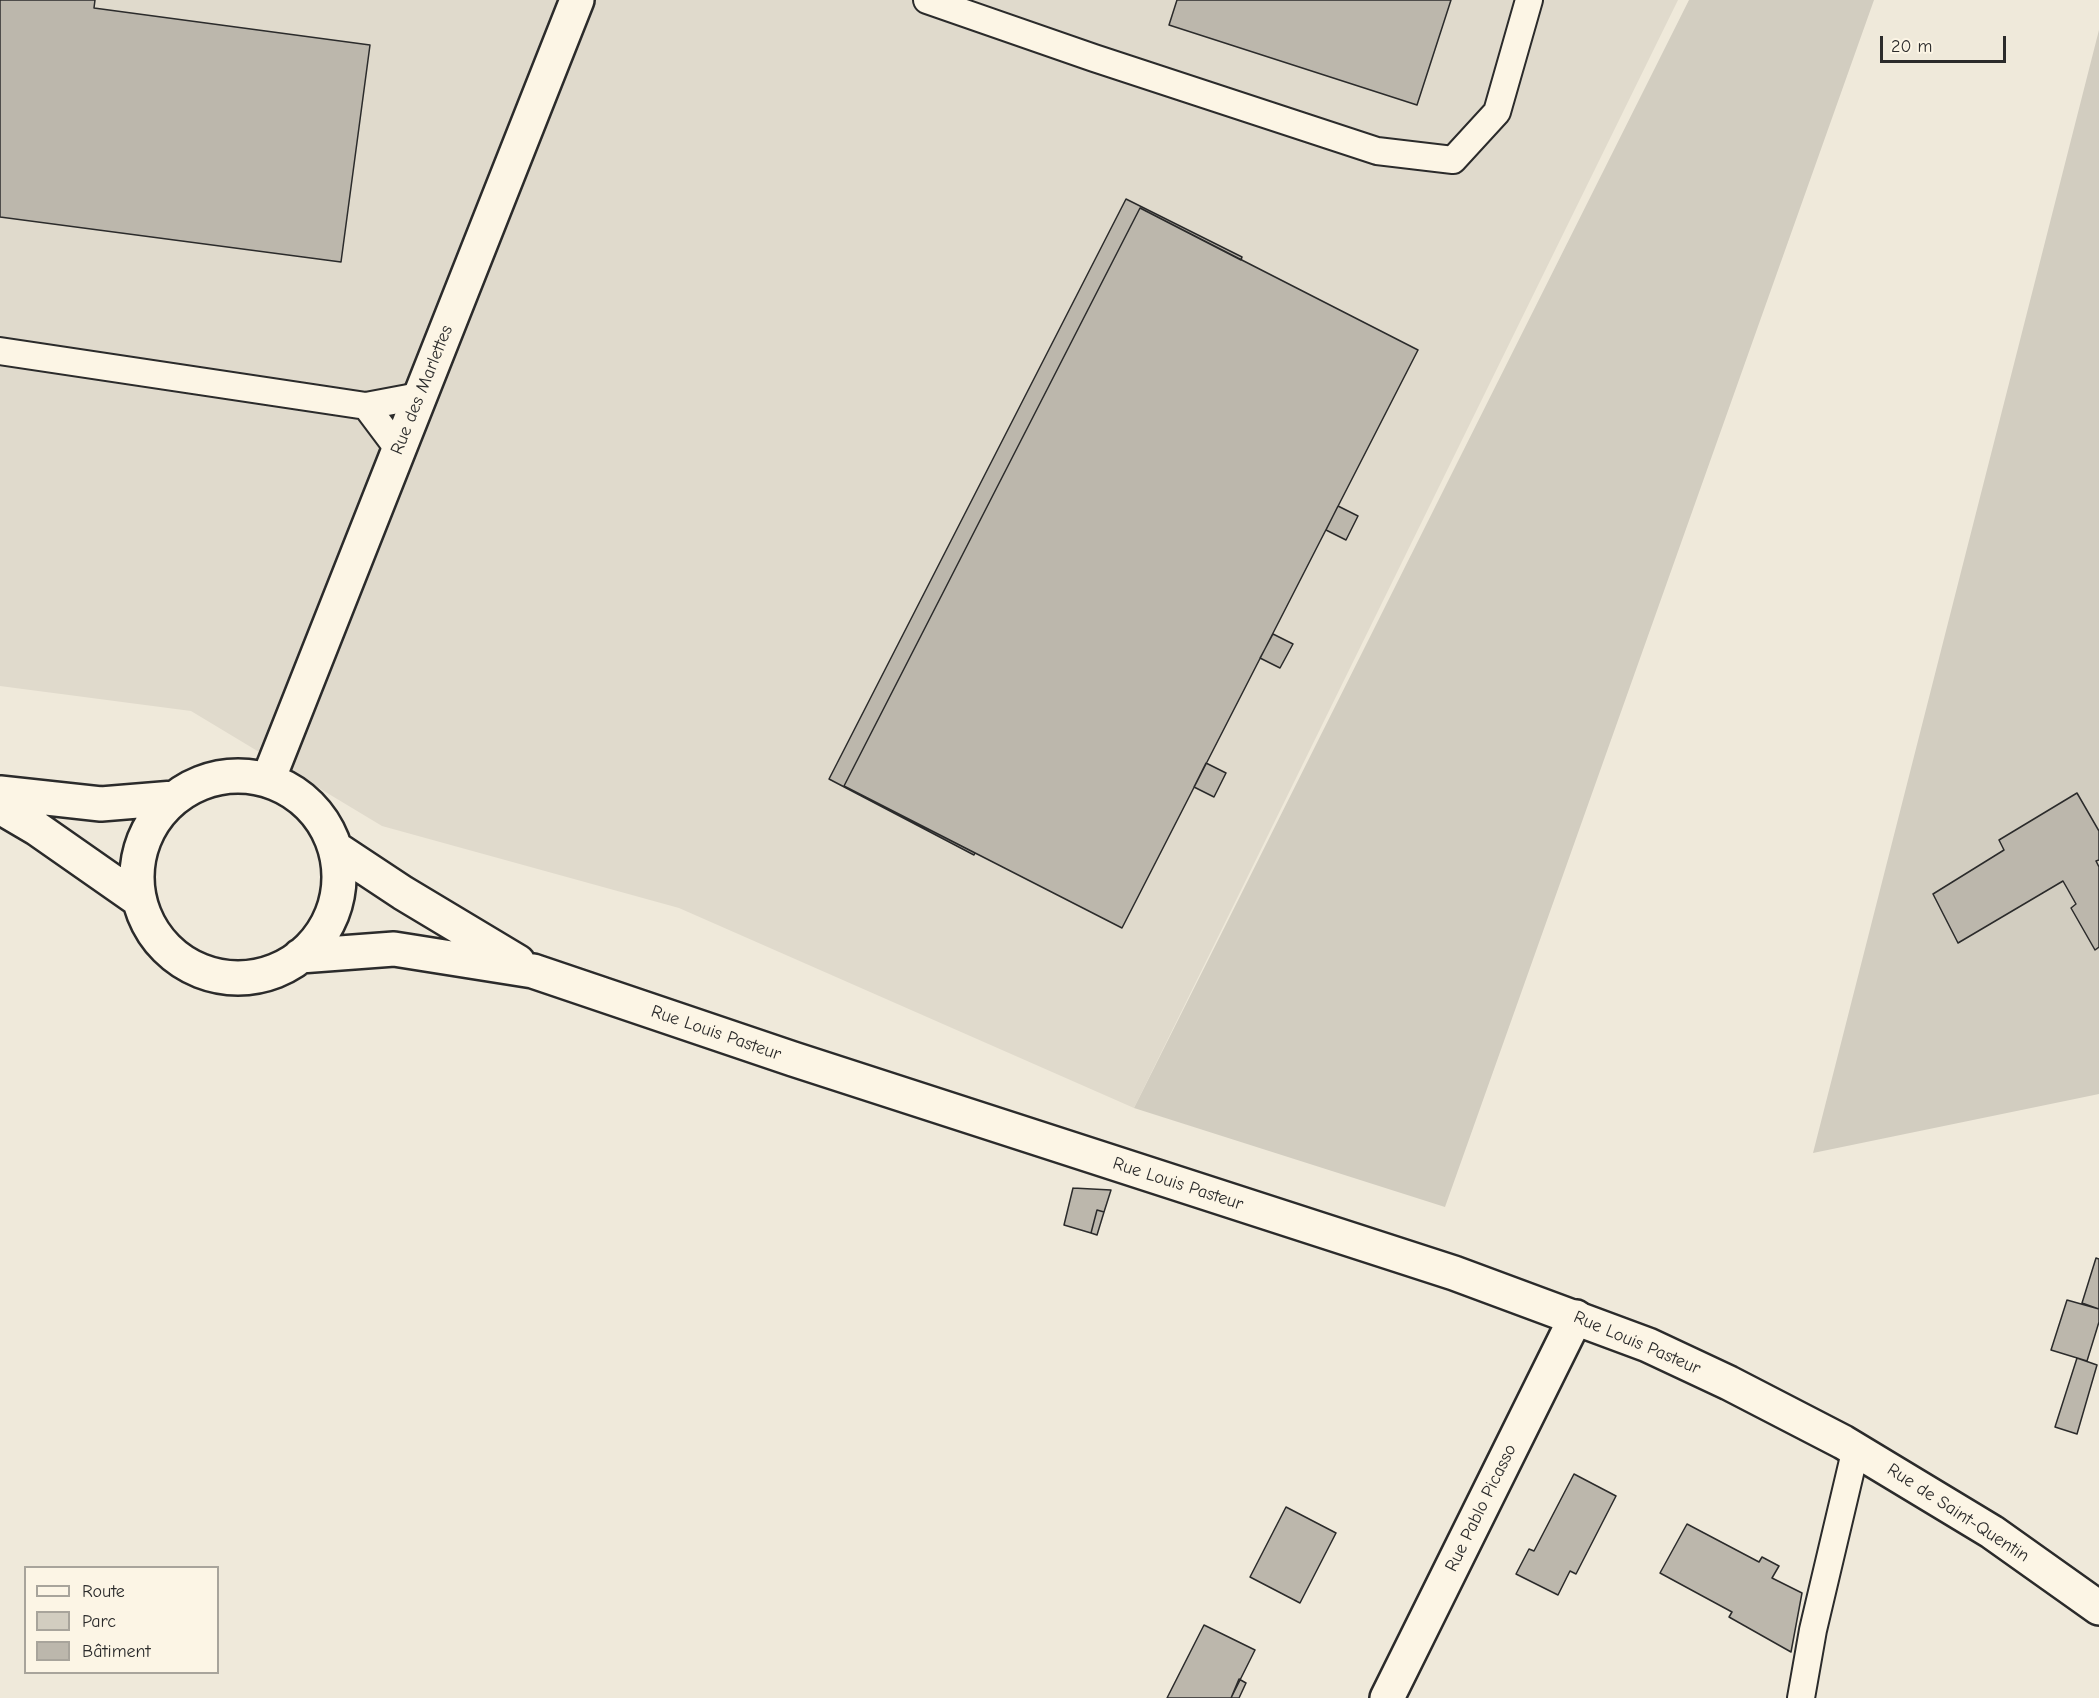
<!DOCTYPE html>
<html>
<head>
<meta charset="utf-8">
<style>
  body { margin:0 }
  #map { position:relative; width:2099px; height:1698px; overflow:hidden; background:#efe9da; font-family:"Comic Neue",sans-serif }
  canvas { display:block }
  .legend { position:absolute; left:24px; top:1566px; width:195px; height:108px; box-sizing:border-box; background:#fcf5e5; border:2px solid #a8a49b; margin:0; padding:8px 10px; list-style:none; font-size:18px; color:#2b2b2b }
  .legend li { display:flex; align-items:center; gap:12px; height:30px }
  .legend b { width:30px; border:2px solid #a8a49b }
  .scale { position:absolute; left:1880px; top:36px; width:126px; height:27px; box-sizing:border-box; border:3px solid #2b2b2b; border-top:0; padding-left:8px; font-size:18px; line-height:21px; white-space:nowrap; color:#2b2b2b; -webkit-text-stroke:4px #fcf5e5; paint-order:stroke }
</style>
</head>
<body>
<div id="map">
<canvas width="2099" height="1698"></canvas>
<ul class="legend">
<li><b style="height:8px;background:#fcf5e5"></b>Route</li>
<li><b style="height:16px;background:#d2cdc0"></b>Parc</li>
<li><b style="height:16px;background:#bcb7ac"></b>Bâtiment</li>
</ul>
<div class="scale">20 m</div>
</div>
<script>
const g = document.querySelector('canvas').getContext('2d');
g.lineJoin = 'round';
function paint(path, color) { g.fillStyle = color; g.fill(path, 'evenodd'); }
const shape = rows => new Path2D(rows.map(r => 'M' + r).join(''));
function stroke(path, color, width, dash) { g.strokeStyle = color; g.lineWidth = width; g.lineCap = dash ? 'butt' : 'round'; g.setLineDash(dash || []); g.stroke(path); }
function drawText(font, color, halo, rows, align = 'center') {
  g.font = font + ' "Comic Neue",sans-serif'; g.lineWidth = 5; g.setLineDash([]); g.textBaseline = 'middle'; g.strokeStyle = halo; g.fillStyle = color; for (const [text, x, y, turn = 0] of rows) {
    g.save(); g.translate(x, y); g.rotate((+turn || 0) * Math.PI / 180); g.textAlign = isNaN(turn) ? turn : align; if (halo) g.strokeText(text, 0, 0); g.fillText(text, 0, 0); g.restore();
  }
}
const built = shape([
  [0,0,1678,0,1134,1108,679,908,382,826,191,711,0,686]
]);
const green = shape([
  [1689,0,1874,0,1445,1207,1134,1108],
  [2099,30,2099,1094,1813,1153]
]);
const building = shape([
  [0,0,95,0,94,8,370,45,341,262,0,217,0,0],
  [1177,0,1451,0,1417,105,1169,25,1177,0],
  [1126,199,1242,257,1241,260,1140,208,844,786,975,853,974,855,829,779,1126,199],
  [1140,208,1418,350,1122,928,844,786,1140,208],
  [1338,506,1358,516,1346,540,1326,530,1338,506],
  [1273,634,1293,644,1280,668,1260,658,1273,634],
  [1206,763,1226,773,1214,797,1194,787,1206,763],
  [2077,793,2099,831,2099,860,2096,861,2099,867,2099,947,2095,950,2071,908,2076,904,2063,881,1958,943,1933,894,2004,850,1999,840,2077,793],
  [1073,1188,1111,1190,1104,1212,1097,1210,1091,1233,1064,1225,1073,1188],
  [1097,1210,1104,1212,1097,1235,1091,1233,1097,1210],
  [2096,1258,2099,1259,2099,1309,2082,1303,2096,1258],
  [2067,1300,2099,1309,2099,1322,2087,1361,2051,1350,2067,1300],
  [2077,1358,2097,1365,2077,1434,2055,1427,2077,1358],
  [1574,1474,1616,1496,1576,1574,1570,1571,1558,1595,1516,1574,1529,1549,1534,1551,1574,1474],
  [1286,1507,1336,1533,1300,1603,1250,1577,1286,1507],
  [1687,1524,1759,1562,1762,1557,1779,1566,1772,1578,1802,1593,1791,1652,1729,1617,1732,1612,1660,1573,1687,1524],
  [1204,1625,1255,1650,1231,1698,1167,1698,1204,1625],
  [1239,1679,1246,1683,1239,1698,1231,1698,1239,1679]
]);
const service = shape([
  [927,0,1094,58,1377,151,1453,160,1497,112,1529,0],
  [0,351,366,406,419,396],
  [366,406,399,450],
  [1801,1698,1813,1630,1856,1448]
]);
const minor = shape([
  [268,780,577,0],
  [1387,1698,1576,1317]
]);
const secondary = shape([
  '137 877a101 101 0 1 1 202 0a101 101 0 1 1-202 0Z',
  [0,793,101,804,174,798],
  [0,807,36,828,139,900],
  [335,848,403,893,518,962],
  [300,956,394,949,533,971,793,1059,1454,1273,1648,1345,1729,1383,1843,1442,1992,1532,2099,1608]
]);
const streetNames = [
  ["Rue des Marlettes",422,390,-68],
  ["Rue Louis Pasteur",716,1033,19],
  ["Rue Louis Pasteur",1178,1184,18],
  ["Rue Louis Pasteur",1637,1343,23],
  ["Rue Pablo Picasso",1481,1508,-64],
  ["Rue de Saint-Quentin",1958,1513,33]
];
paint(built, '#e0dacc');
paint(green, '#d2cdc0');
paint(building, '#bcb7ac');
stroke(building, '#2b2b2b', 1.5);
stroke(service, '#2b2b2b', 30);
stroke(minor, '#2b2b2b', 38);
stroke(secondary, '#2b2b2b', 38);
stroke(service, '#fcf5e5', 26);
stroke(minor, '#fcf5e5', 33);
stroke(secondary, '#fcf5e5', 33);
drawText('18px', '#2b2b2b', '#fcf5e5', streetNames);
</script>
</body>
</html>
